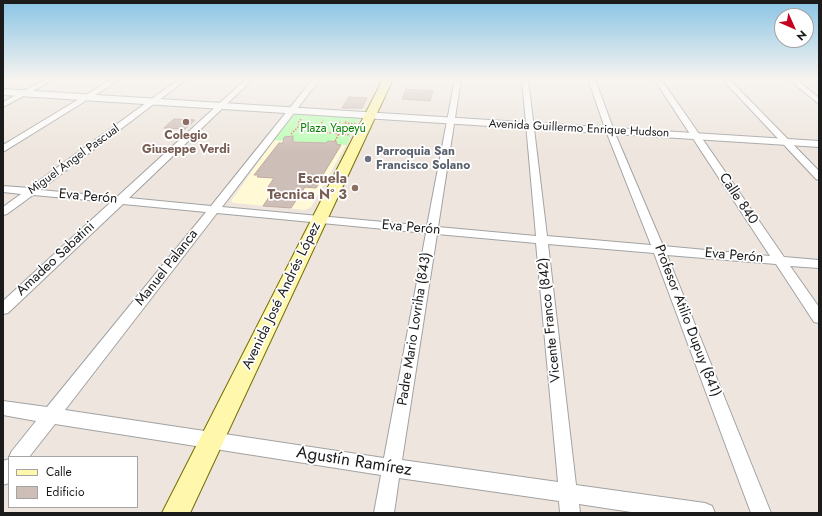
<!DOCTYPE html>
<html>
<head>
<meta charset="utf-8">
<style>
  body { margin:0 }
  #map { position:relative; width:822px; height:516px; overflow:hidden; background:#eee6de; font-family:Jost,sans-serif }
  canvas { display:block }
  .frame { position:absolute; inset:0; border:4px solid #1b1b1b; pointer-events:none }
  .legend { position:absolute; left:8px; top:456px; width:130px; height:52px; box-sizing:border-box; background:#fff; border:1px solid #a4a4a4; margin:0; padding:5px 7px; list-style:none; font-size:12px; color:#1b1b1b }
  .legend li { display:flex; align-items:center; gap:8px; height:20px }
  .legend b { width:20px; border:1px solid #a4a4a4 }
  .north { position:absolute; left:774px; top:8px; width:40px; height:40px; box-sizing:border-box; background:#fff; border:1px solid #a4a4a4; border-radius:50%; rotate:135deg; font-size:11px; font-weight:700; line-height:16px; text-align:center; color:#1b1b1b }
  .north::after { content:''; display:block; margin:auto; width:14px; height:18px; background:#c5001e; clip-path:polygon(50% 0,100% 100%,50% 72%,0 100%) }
</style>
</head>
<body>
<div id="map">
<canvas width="822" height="516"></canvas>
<div class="frame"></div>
<ul class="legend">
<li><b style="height:5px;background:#fff7ab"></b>Calle</li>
<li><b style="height:11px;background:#cebeb8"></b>Edificio</li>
</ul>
<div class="north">N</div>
</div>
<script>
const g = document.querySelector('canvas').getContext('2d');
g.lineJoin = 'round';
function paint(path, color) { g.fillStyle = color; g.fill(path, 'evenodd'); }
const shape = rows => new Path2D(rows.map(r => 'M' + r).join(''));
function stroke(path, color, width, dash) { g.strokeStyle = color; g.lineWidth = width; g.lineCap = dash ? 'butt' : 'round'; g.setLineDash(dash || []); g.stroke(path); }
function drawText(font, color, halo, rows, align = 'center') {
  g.font = font + ' Jost,sans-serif'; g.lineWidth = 3.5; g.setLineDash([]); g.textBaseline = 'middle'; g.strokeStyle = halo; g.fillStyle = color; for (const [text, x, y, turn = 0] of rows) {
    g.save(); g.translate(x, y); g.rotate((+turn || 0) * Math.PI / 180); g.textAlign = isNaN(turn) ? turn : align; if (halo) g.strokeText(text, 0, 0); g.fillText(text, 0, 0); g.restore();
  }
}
const education = shape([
  [274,140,346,145,311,207,305,210,234,203,231,201]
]);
const park = shape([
  [295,113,360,117,346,145,274,140]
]);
const building = shape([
  [406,89,433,91,430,101,402,99,406,89],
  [349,97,367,98,362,108,342,108,349,97],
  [174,119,195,120,185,129,164,128,174,119],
  [293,136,293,142,326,143,328,141,337,142,336,144,341,145,321,178,322,178,316,188,305,187,291,208,263,206,275,188,268,187,274,178,257,177,259,175,254,175,279,143,283,143,284,137,293,136]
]);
const path = shape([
  [301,119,298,123,301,127,322,132,350,135],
  [345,123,356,124],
  [317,131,323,120],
  [333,133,340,122],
  [291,134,299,126],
  [335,141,346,121]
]);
const minor = shape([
  [46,79,55,79,3,107,3,102,46,79],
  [112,79,121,79,3,152,3,145,112,79],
  [179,79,187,79,40,190,117,197,246,79,253,79,129,198,211,206,313,79,320,79,222,207,427,226,455,79,461,79,438,227,536,236,522,79,528,79,547,236,651,245,606,131,588,79,595,79,614,131,663,246,770,256,654,79,661,79,784,257,819,260,819,268,790,266,819,307,819,323,814,322,776,264,667,255,771,513,751,513,654,253,548,244,576,485,705,503,712,506,715,513,638,513,579,504,580,513,560,513,559,501,399,478,394,513,374,513,381,475,55,424,29,457,9,457,12,451,36,421,3,415,3,401,47,407,206,212,123,204,8,313,3,314,3,301,111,202,33,195,7,214,3,215,3,207,21,194,3,192,3,186,29,188,179,79],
  [217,213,426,233,384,458,65,410,217,213],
  [437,234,536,243,558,482,402,460,437,234],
  [722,79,729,79,819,171,819,180,816,179,722,79],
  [788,79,796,79,819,98,819,104,788,79],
  [9,459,9,483,3,485,3,461,9,459]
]);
const tertiary = shape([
  [3,89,819,141,819,147,3,95,3,89]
]);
const secondary = shape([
  [383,79,393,79,190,513,162,513,383,79]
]);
const markers = [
  [186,122,4,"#8d6e63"],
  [368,159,4,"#6b7280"],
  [355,188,4,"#8d6e63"]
];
const farParknames = [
  ["Plaza Yapeyú",333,129]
];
const farStreetnames = [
  ["Avenida Guillermo Enrique Hudson",579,129,3],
  ["Miguel Ángel Pascual",74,160,-36]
];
const farEducationnames = [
  ["Colegio",186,136],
  ["Giuseppe Verdi",186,150]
];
const farWorshipnames = [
  ["Parroquia San",376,152],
  ["Francisco Solano",376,166]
];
const educationNames = [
  ["Escuela",347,180],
  ["Tecnica Nº 3",347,196]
];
const streetNames = [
  ["Eva Perón",88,197,5],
  ["Calle 840",738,199,56],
  ["Eva Perón",411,228,5],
  ["Eva Perón",734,256,5],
  ["Amadeo Sabatini",56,259,-43],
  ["Manuel Palanca",167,268,-52],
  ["Avenida José Andrés López",282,296,-64],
  ["Vicente Franco (842)",550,320,-96],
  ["Profesor Atilio Dupuy (841)",687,321,69],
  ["Padre Mario Lovriha (843)",415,329,-81]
];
const nearStreetnames = [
  ["Agustín Ramírez",354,462,9]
];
paint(education, '#fff9d6');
paint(park, '#baffb4');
paint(building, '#cebeb8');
stroke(building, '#c1a9a0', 1);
stroke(minor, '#a2a2a2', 2);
stroke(tertiary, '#a2a2a2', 2);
stroke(secondary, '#736e00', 2);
stroke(path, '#ff5e66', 1.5, [1.5, 1.5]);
paint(minor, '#fff');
paint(tertiary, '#fff');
paint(secondary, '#fff7ab');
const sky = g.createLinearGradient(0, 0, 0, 152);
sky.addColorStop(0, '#89c4e5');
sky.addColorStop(0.52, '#f7f4f0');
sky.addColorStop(1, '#f7f4f000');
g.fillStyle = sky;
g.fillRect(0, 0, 822, 152);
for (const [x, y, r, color] of markers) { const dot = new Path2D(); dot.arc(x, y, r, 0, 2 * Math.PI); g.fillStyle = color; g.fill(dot); stroke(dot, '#fff', 1.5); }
drawText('12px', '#098100', '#fff', farParknames);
drawText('12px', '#1b1b1b', '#fff', farStreetnames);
drawText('bold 12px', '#785e54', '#fff', farEducationnames);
drawText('bold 12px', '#5b616d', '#fff', farWorshipnames, 'left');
drawText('bold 14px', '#785e54', '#fff', educationNames, 'right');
drawText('14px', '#1b1b1b', '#fff', streetNames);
drawText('17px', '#1b1b1b', '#fff', nearStreetnames);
</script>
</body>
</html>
